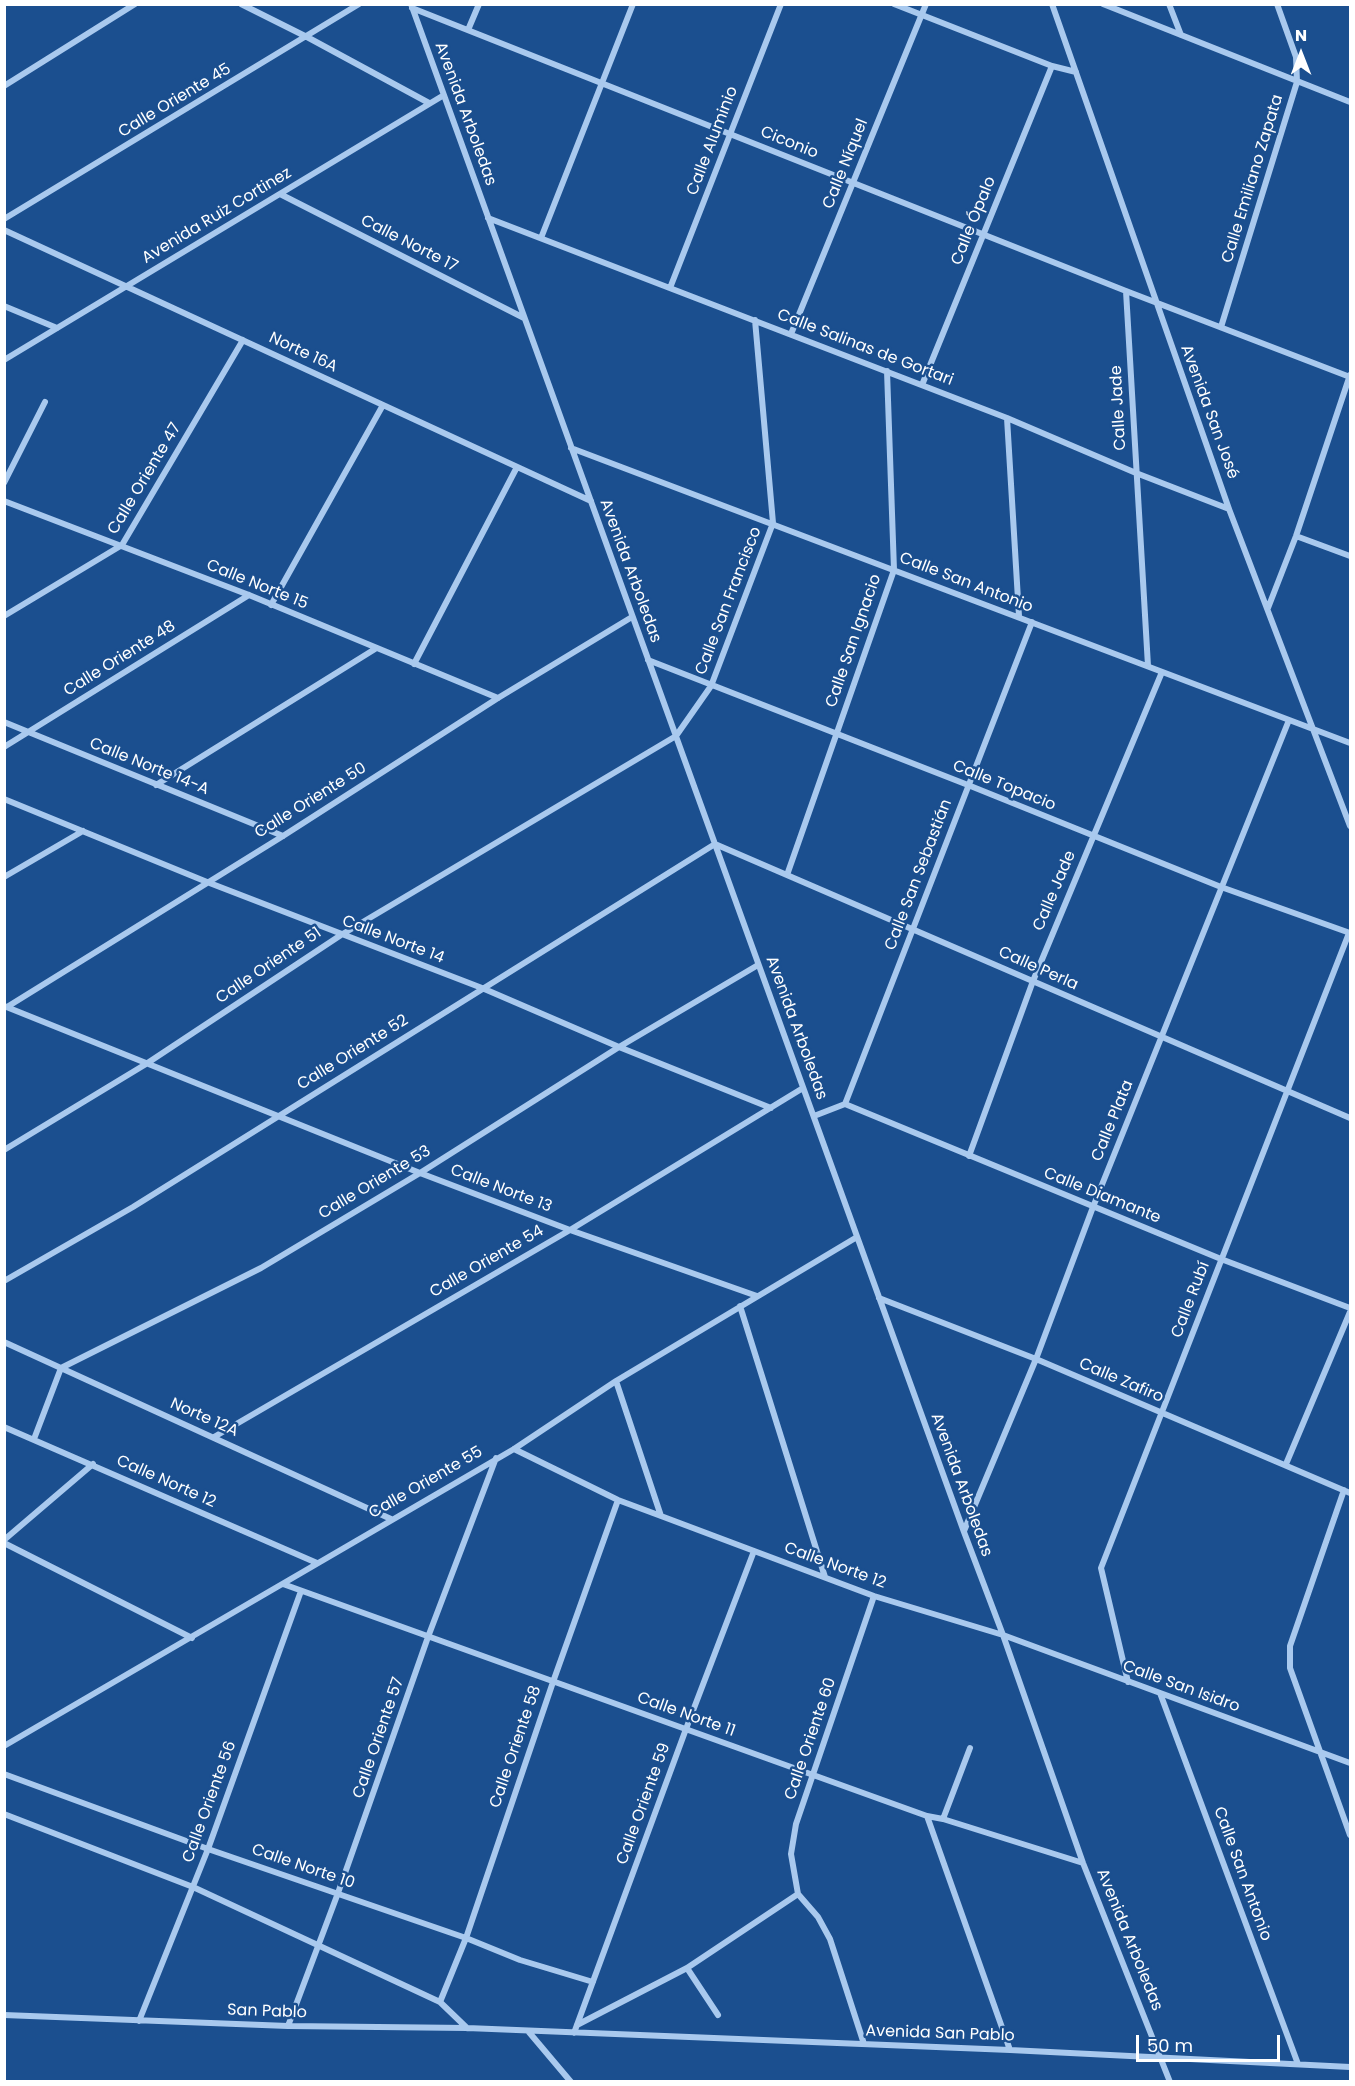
<!DOCTYPE html>
<html>
<head>
<meta charset="utf-8">
<style>
  body { margin:0 }
  #map { position:relative; width:1355px; height:2086px; overflow:hidden; background:#1b4f8f; font-family:Poppins,sans-serif }
  canvas { display:block }
  .frame { position:absolute; inset:0; border:6px solid #fff; pointer-events:none }
  .north { position:absolute; left:1271px; top:24px; width:60px; height:60px; -webkit-text-stroke:4px #1b4f8f; paint-order:stroke; rotate:0deg; font-size:16px; font-weight:700; line-height:24px; text-align:center; color:#fff }
  .north::after { content:''; display:block; margin:auto; width:21px; height:27px; background:#fff; clip-path:polygon(50% 0,100% 100%,50% 72%,0 100%) }
  .scale { position:absolute; left:1136px; top:2035px; width:144px; height:27px; box-sizing:border-box; border:3px solid #fff; border-top:0; padding-left:8px; font-size:18px; line-height:21px; white-space:nowrap; color:#fff; -webkit-text-stroke:4px #1b4f8f; paint-order:stroke }
</style>
</head>
<body>
<div id="map">
<canvas width="1355" height="2086"></canvas>
<div class="frame"></div>
<div class="north">N</div>
<div class="scale">50 m</div>
</div>
<script>
const g = document.querySelector('canvas').getContext('2d');
g.lineJoin = 'round';
const shape = rows => new Path2D(rows.map(r => 'M' + r).join(''));
function stroke(path, color, width, dash) { g.strokeStyle = color; g.lineWidth = width; g.lineCap = dash ? 'butt' : 'round'; g.setLineDash(dash || []); g.stroke(path); }
function drawText(font, color, halo, rows, align = 'center') {
  g.font = font + ' Poppins,sans-serif'; g.lineWidth = 5; g.setLineDash([]); g.textBaseline = 'middle'; g.strokeStyle = halo; g.fillStyle = color; for (const [text, x, y, turn = 0] of rows) {
    g.save(); g.translate(x, y); g.rotate((+turn || 0) * Math.PI / 180); g.textAlign = isNaN(turn) ? turn : align; if (halo) g.strokeText(text, 0, 0); g.fillText(text, 0, 0); g.restore();
  }
}
const minor = shape([
  [241,4,307,37,429,103],
  [411,4,964,1532,1003,1635,1083,1863,1170,2082],
  [894,4,1052,66,1076,72],
  [1052,4,1229,509,1350,826],
  [1103,4,1350,102],
  [1169,4,1181,35],
  [412,8,1126,291,1350,377],
  [468,30,479,4],
  [4,86,135,4],
  [280,194,524,318],
  [488,218,1007,418,1136,473,1229,509],
  [4,219,359,4],
  [4,230,591,501],
  [541,238,633,4],
  [670,288,781,4],
  [1126,291,1148,666],
  [4,306,57,328],
  [1221,327,1297,82,1296,57,1277,4],
  [791,334,926,4],
  [4,360,444,95],
  [922,385,1052,66],
  [1007,418,1019,616],
  [571,448,1350,743],
  [4,483,45,402],
  [4,501,249,595,498,698],
  [1296,536,1350,556],
  [271,605,383,405],
  [1268,608,1296,536,1350,375],
  [4,616,122,545,243,340],
  [648,660,968,785,1221,887,1350,933],
  [414,664,517,467],
  [4,722,283,836],
  [4,747,249,595],
  [156,785,375,649],
  [4,799,207,882,482,988,619,1047,771,1108],
  [787,875,894,570,887,371],
  [4,877,83,831],
  [4,1006,420,1173,570,1230,757,1296],
  [7,1007,283,836,498,698,632,617],
  [845,1104,1221,1259,1350,1308],
  [845,1104,1032,622],
  [814,1116,845,1104],
  [4,1150,146,1064,341,935,676,736,711,686,773,523,755,320],
  [969,1156,1033,981,1162,672],
  [4,1281,133,1207,715,844,1350,1118],
  [879,1298,1036,1359,1350,1493],
  [740,1306,825,1577],
  [4,1342,391,1519],
  [616,1381,661,1516],
  [4,1427,317,1563],
  [214,1437,570,1230,803,1088],
  [34,1439,61,1368,261,1268,420,1173,619,1047,758,965],
  [514,1449,618,1500,661,1516,874,1596,1003,1635,1350,1763],
  [1286,1464,1350,1312],
  [1344,1490,1290,1646,1290,1668,1350,1835],
  [964,1531,1036,1359,1093,1207,1289,720],
  [4,1540,93,1464],
  [4,1543,192,1638],
  [283,1584,927,1816,943,1819,1083,1863],
  [1128,1682,1101,1568,1349,933],
  [1160,1693,1298,2064],
  [4,1746,514,1449,616,1381,857,1237],
  [4,1774,208,1849,466,1938,520,1960,593,1982],
  [4,1814,193,1887,440,2002,467,2028],
  [927,1816,1010,2050],
  [943,1819,970,1748],
  [687,1968,718,2015],
  [440,2002,466,1938,553,1682,618,1500],
  [4,2015,288,2026,467,2028,1010,2050,1350,2067],
  [139,2021,208,1849,301,1591],
  [577,2025,687,1968,798,1894],
  [288,2026,338,1893,428,1637,496,1458],
  [528,2031,571,2082],
  [574,2033,686,1729,754,1551],
  [864,2044,830,1939,818,1917,798,1894,791,1854,796,1824,874,1596]
]);
const streetNames = [
  ["Calle Oriente 45",175,101,-31],
  ["Avenida Arboledas",465,114,70],
  ["Calle Aluminio",713,141,-69],
  ["Ciconio",789,143,22],
  ["Calle Níquel",846,164,-68],
  ["Calle Emiliano Zapata",1253,179,-73],
  ["Avenida Ruiz Cortinez",217,216,-31],
  ["Calle Ópalo",974,221,-68],
  ["Calle Norte 17",409,244,27],
  ["Calle Salinas de Gortari",865,348,21],
  ["Norte 16A",303,353,25],
  ["Calle Jade",1119,408,-93],
  ["Avenida San José",1209,412,70],
  ["Calle Oriente 47",145,479,-59],
  ["Avenida Arboledas",630,571,70],
  ["Calle San Antonio",966,583,21],
  ["Calle Norte 15",257,585,22],
  ["Calle San Francisco",729,601,-69],
  ["Calle San Ignacio",854,641,-71],
  ["Calle Oriente 48",120,659,-32],
  ["Calle Norte 14-A",149,767,22],
  ["Calle Topacio",1004,786,22],
  ["Calle Oriente 50",311,801,-32],
  ["Calle San Sebastián",919,875,-69],
  ["Calle Jade",1055,891,-67],
  ["Calle Norte 14",393,940,21],
  ["Calle Oriente 51",269,966,-34],
  ["Calle Perla",1038,969,24],
  ["Avenida Arboledas",796,1028,70],
  ["Calle Oriente 52",353,1053,-32],
  ["Calle Plata",1113,1121,-68],
  ["Calle Oriente 53",375,1183,-31],
  ["Calle Norte 13",501,1189,21],
  ["Calle Diamante",1102,1196,22],
  ["Calle Oriente 54",487,1262,-30],
  ["Calle Rubí",1191,1300,-69],
  ["Calle Zafiro",1121,1381,23],
  ["Norte 12A",204,1418,24],
  ["Calle Norte 12",166,1482,24],
  ["Calle Oriente 55",426,1483,-30],
  ["Avenida Arboledas",961,1485,70],
  ["Calle Norte 12",835,1566,20],
  ["Calle San Isidro",1181,1687,20],
  ["Calle Norte 11",686,1715,20],
  ["Calle Oriente 57",379,1738,-71],
  ["Calle Oriente 60",811,1739,-71],
  ["Calle Oriente 58",516,1747,-71],
  ["Calle Oriente 56",210,1802,-70],
  ["Calle Oriente 59",644,1804,-70],
  ["Calle Norte 10",303,1867,19],
  ["Calle San Antonio",1242,1874,70],
  ["Avenida Arboledas",1129,1940,68],
  ["San Pablo",267,2012,2],
  ["Avenida San Pablo",940,2034,2]
];
stroke(minor, '#a9c9ee', 6);
drawText('16px', '#fff', '#1b4f8f', streetNames);
</script>
</body>
</html>
